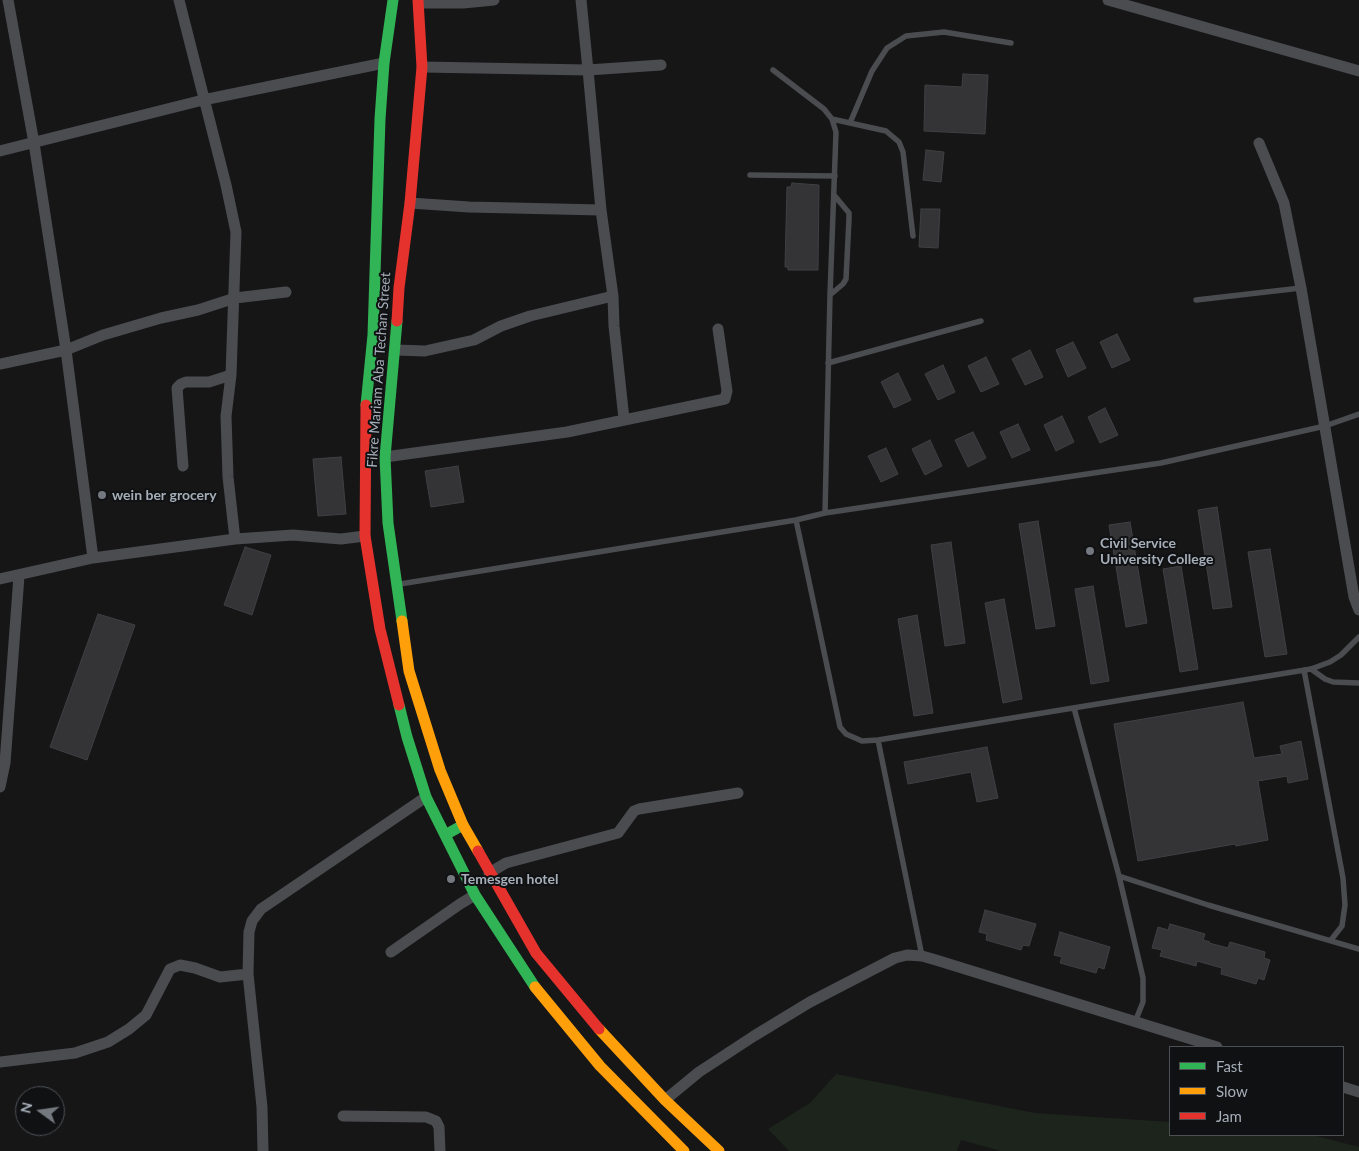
<!DOCTYPE html>
<html>
<head>
<meta charset="utf-8">
<style>
  body { margin:0 }
  #map { position:relative; width:1359px; height:1151px; overflow:hidden; background:#161617; font-family:Lato,sans-serif }
  canvas { display:block }
  .legend { position:absolute; left:1169px; top:1046px; width:175px; height:90px; box-sizing:border-box; background:#101113; border:1px solid #4c5055; margin:0; padding:6px 9px; list-style:none; font-size:15px; color:#a6aeb9 }
  .legend li { display:flex; align-items:center; gap:10px; height:25px }
  .legend b { width:25px; border:1px solid #4c5055 }
  .north { position:absolute; left:15px; top:1086px; width:50px; height:50px; box-sizing:border-box; background:#101113; border:1px solid #4c5055; border-radius:50%; rotate:284deg; font-size:14px; font-weight:700; line-height:20px; text-align:center; color:#a6aeb9 }
  .north::after { content:''; display:block; margin:auto; width:18px; height:22px; background:#747980; clip-path:polygon(50% 0,100% 100%,50% 72%,0 100%) }
</style>
</head>
<body>
<div id="map">
<canvas width="1359" height="1151"></canvas>
<ul class="legend">
<li><b style="height:6px;background:#30b455"></b>Fast</li>
<li><b style="height:6px;background:#ff9f0a"></b>Slow</li>
<li><b style="height:6px;background:#e5322d"></b>Jam</li>
</ul>
<div class="north">N</div>
</div>
<script>
const g = document.querySelector('canvas').getContext('2d');
g.lineJoin = 'round';
function paint(path, color) { g.fillStyle = color; g.fill(path, 'evenodd'); }
const shape = rows => new Path2D(rows.map(r => 'M' + r).join(''));
function stroke(path, color, width, dash) { g.strokeStyle = color; g.lineWidth = width; g.lineCap = dash ? 'butt' : 'round'; g.setLineDash(dash || []); g.stroke(path); }
function drawText(font, color, halo, rows, align = 'center') {
  g.font = font + ' Lato,sans-serif'; g.lineWidth = 4; g.setLineDash([]); g.textBaseline = 'middle'; g.strokeStyle = halo; g.fillStyle = color; for (const [text, x, y, turn = 0] of rows) {
    g.save(); g.translate(x, y); g.rotate((+turn || 0) * Math.PI / 180); g.textAlign = isNaN(turn) ? turn : align; if (halo) g.strokeText(text, 0, 0); g.fillText(text, 0, 0); g.restore();
  }
}
const green = shape([
  [836,1074,1035,1113,1170,1122,1170,1135,1313,1135,1359,1147,1359,1151,1001,1151,961,1140,957,1151,789,1151,768,1129,810,1103]
]);
const building = shape([
  [963,74,988,75,985,134,924,131,925,85,962,87,963,74],
  [926,150,944,152,941,182,923,180,926,150],
  [792,183,819,185,818,270,788,270,788,267,785,267,787,187,791,187,792,183],
  [921,209,940,209,938,248,919,247,921,209],
  [1117,334,1130,360,1112,368,1100,342,1117,334],
  [1073,342,1086,368,1068,377,1056,350,1073,342],
  [1030,350,1043,377,1025,385,1012,359,1030,350],
  [986,357,999,384,981,392,968,366,986,357],
  [943,365,955,392,938,400,925,374,943,365],
  [898,373,911,400,894,408,881,382,898,373],
  [1105,408,1118,435,1100,443,1088,417,1105,408],
  [1062,416,1074,442,1056,451,1044,425,1062,416],
  [1018,424,1030,450,1012,458,1000,432,1018,424],
  [973,432,986,458,968,467,955,440,973,432],
  [930,440,942,466,925,475,912,449,930,440],
  [886,448,898,474,881,482,868,456,886,448],
  [341,457,346,514,318,516,313,459,341,457],
  [458,466,464,502,431,507,425,471,458,466],
  [1217,507,1232,607,1213,609,1198,510,1217,507],
  [1038,521,1055,626,1036,629,1019,524,1038,521],
  [1130,522,1147,623,1126,627,1109,525,1130,522],
  [951,542,965,643,945,646,931,545,951,542],
  [245,547,271,555,252,615,224,605,245,547],
  [1270,549,1287,654,1265,657,1248,552,1270,549],
  [1181,566,1198,669,1180,672,1163,569,1181,566],
  [1093,586,1109,681,1091,684,1075,589,1093,586],
  [1004,599,1022,699,1003,703,985,603,1004,599],
  [98,614,135,625,87,760,50,747,98,614],
  [917,615,933,713,914,716,898,619,917,615],
  [1243,702,1254,758,1282,754,1280,746,1301,741,1308,779,1288,783,1287,776,1258,781,1268,840,1236,846,1235,844,1138,861,1114,724,1243,702],
  [987,747,998,798,977,802,971,772,908,784,904,762,987,747],
  [985,910,1036,924,1029,946,1023,945,1021,950,986,940,987,934,979,932,985,910],
  [1170,924,1205,934,1203,940,1210,942,1209,943,1228,948,1230,942,1265,952,1264,958,1270,960,1264,980,1258,978,1256,984,1221,974,1222,968,1197,961,1196,966,1160,956,1162,950,1152,948,1158,927,1168,930,1170,924],
  [1060,932,1110,947,1104,969,1098,967,1096,973,1060,963,1062,957,1054,955,1060,932]
]);
const lane = shape([
  [773,70,824,109,832,119,836,132,830,295,825,513],
  [832,119,886,131,899,142,903,152,913,236],
  [850,123,872,71,887,48,906,36,944,32,1011,43],
  [750,175,835,176],
  [830,295,843,284,846,279,849,219,849,213,834,195],
  [1196,300,1301,288],
  [828,363,981,321],
  [796,520,840,727,846,734,862,741,878,740,1311,669,1330,662,1341,655,1359,637],
  [400,584,796,520,825,513,1161,463,1325,426,1359,414],
  [1311,669,1325,679,1333,682,1359,683],
  [1304,670,1343,878,1345,905,1342,926,1331,940],
  [1074,708,1119,876,1143,978,1143,1002,1135,1022],
  [878,740,922,956],
  [1119,876,1208,905,1359,949]
]);
const street = shape([
  [8,0,34,143,66,350,93,558],
  [179,0,226,185,236,232,231,375,226,416,228,477,235,539],
  [581,0,588,70,661,65],
  [1108,0,1359,71],
  [419,3,463,3,494,0],
  [422,67,588,70,601,210,613,296,614,326,624,419],
  [1259,143,1284,203,1301,288,1354,597,1359,610],
  [0,151,203,100,384,63],
  [410,203,469,207,601,210],
  [396,350,425,351,474,340,501,326,530,316,613,296],
  [0,364,66,350,103,335,161,318,198,310,235,298,286,292],
  [385,457,567,432,725,399,727,391,718,329],
  [183,466,177,388,181,384,186,382,209,382,231,375],
  [0,579,93,558,235,539,293,535,341,539,365,536],
  [0,787,5,763,19,576],
  [489,873,506,863,618,833,634,811,639,809,738,793],
  [391,952,460,904,475,895],
  [248,974,249,932,252,921,261,909,426,797],
  [0,1062,75,1053,108,1042,129,1029,146,1015,170,969,180,965,195,968,220,977,248,974,262,1107,263,1151],
  [1343,1087,1359,1092],
  [665,1100,699,1072,754,1036,810,1002,895,958,907,955,922,956,936,960,1217,1047],
  [343,1116,426,1117,436,1121,439,1127,440,1151]
]);
const fast = shape([
  [397,321,385,457,388,523,402,621],
  [366,405,373,335,380,119,384,63,393,0],
  [399,705,407,737,426,797,475,895,535,987],
  [445,835,463,825]
]);
const slow = shape([
  [402,621,409,671,440,770,463,825,478,851],
  [535,987,600,1066,684,1151],
  [599,1029,665,1100,719,1151]
]);
const jam = shape([
  [397,321,399,288,410,203,422,67,418,0],
  [366,405,365,536,380,629,399,705],
  [478,851,536,953,599,1029]
]);
const markers = [
  [102,495,5,"#747980"],
  [1090,551,5,"#747980"],
  [451,879,5,"#747980"]
];
const streetNames = [
  ["Fikre Mariam Aba Techan Street",379,370,-86]
];
const poiNames = [
  ["wein ber grocery",112,495],
  ["Civil Service",1100,543],
  ["University College",1100,559],
  ["Temesgen hotel",461,879]
];
paint(green, '#1c241c');
paint(building, '#343436');
stroke(building, '#3f4043', 1);
stroke(lane, '#4a4c50', 5.5);
stroke(street, '#4a4c50', 11);
stroke(fast, '#30b455', 11);
stroke(slow, '#ff9f0a', 11);
stroke(jam, '#e5322d', 11);
for (const [x, y, r, color] of markers) { const dot = new Path2D(); dot.arc(x, y, r, 0, 2 * Math.PI); g.fillStyle = color; g.fill(dot); stroke(dot, '#101113', 2); }
drawText('14px', '#a6aeb9', '#101113', streetNames);
drawText('bold 14px', '#a6aeb9', '#101113', poiNames, 'left');
</script>
</body>
</html>
